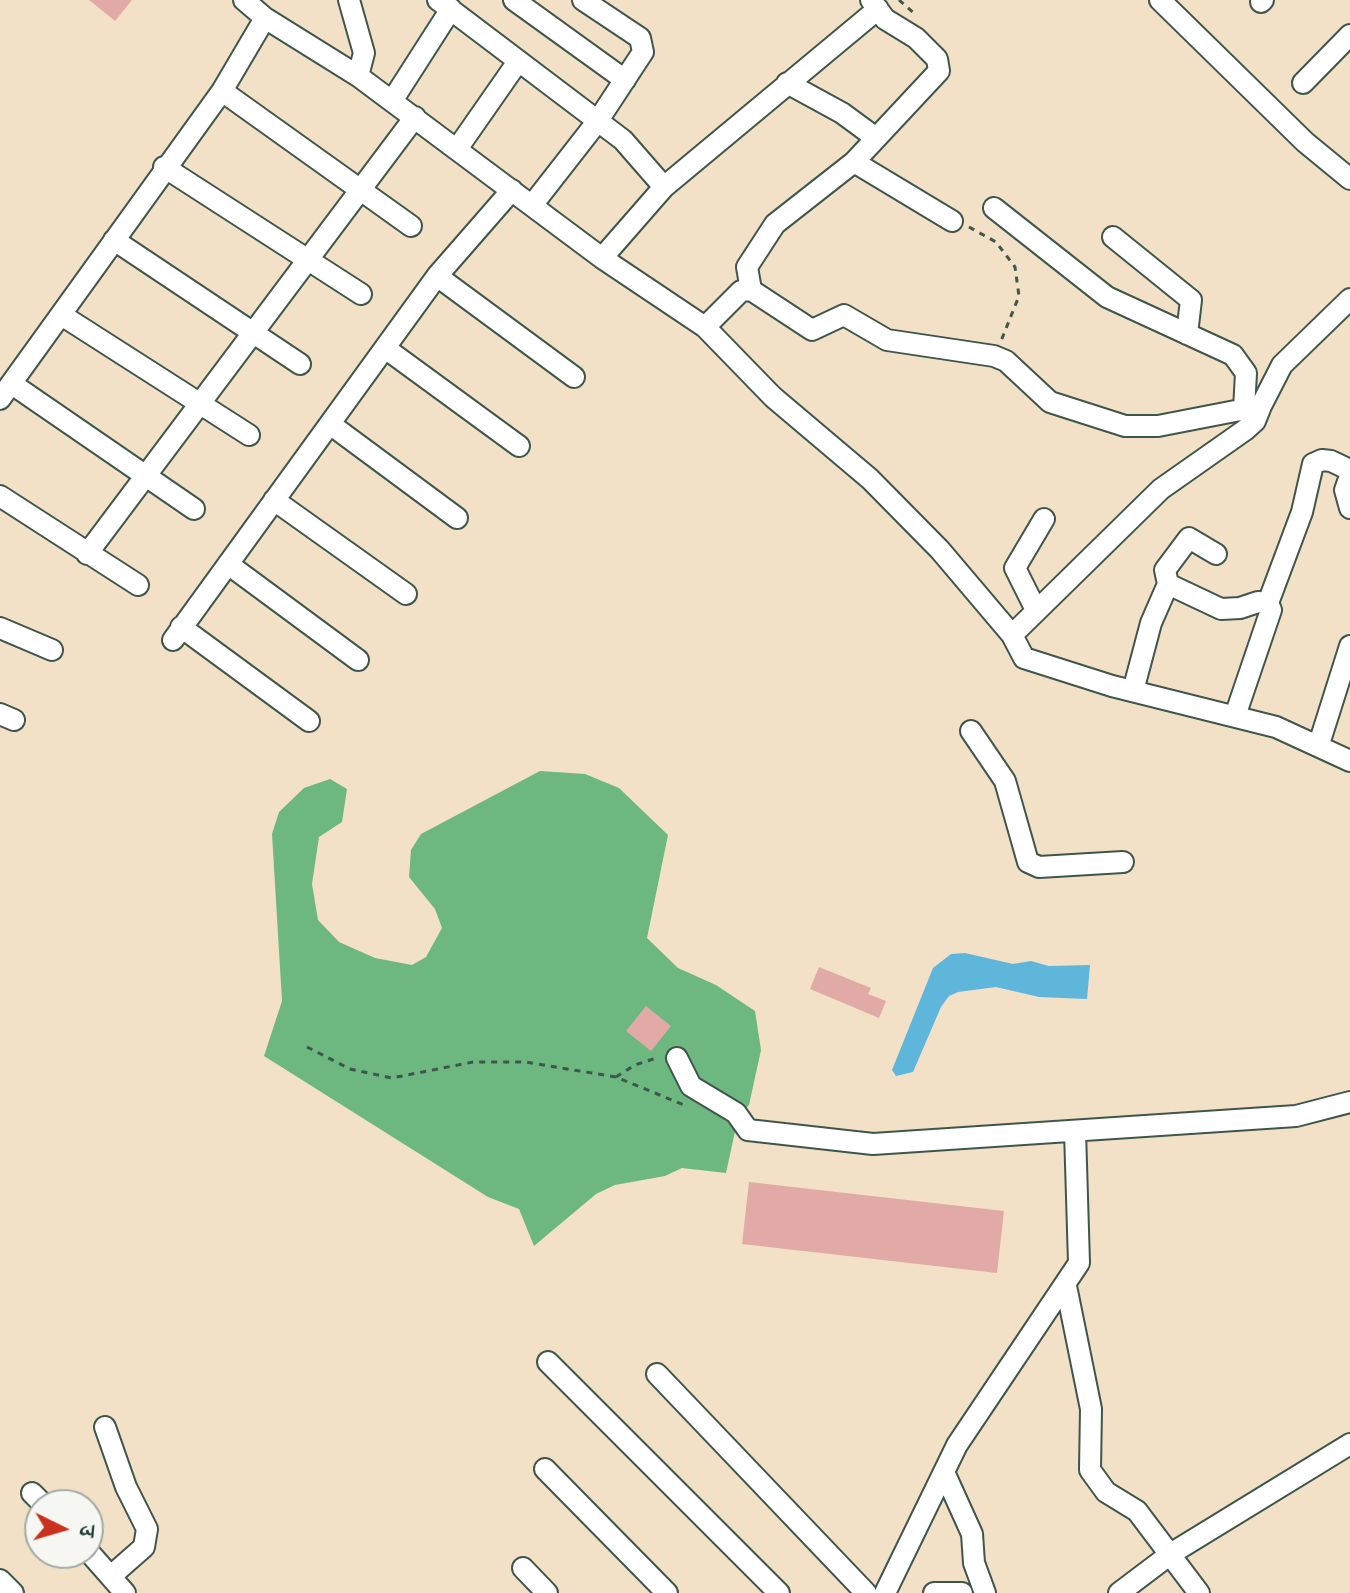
<!DOCTYPE html>
<html>
<head>
<meta charset="utf-8">
<style>
  body { margin:0 }
  #map { position:relative; width:1350px; height:1593px; overflow:hidden; background:#f2e1c6; font-family:"IM FELL English","Noto Serif Devanagari",serif }
  canvas { display:block }
  .north { position:absolute; left:24px; top:1489px; width:80px; height:80px; box-sizing:border-box; background:#f6f6f2; border:2px solid #a0aca6; border-radius:50%; rotate:95deg; font-size:22px; font-weight:700; line-height:32px; text-align:center; color:#1f3d34 }
  .north::after { content:''; display:block; margin:auto; width:28px; height:36px; background:#c8321e; clip-path:polygon(50% 0,100% 100%,50% 72%,0 100%) }
</style>
</head>
<body>
<div id="map">
<canvas width="1350" height="1593"></canvas>
<div class="north">उ</div>
</div>
<script>
const g = document.querySelector('canvas').getContext('2d');
g.lineJoin = 'round';
function paint(path, color) { g.fillStyle = color; g.fill(path, 'evenodd'); }
const shape = rows => new Path2D(rows.map(r => 'M' + r).join(''));
function stroke(path, color, width, dash) { g.strokeStyle = color; g.lineWidth = width; g.lineCap = dash ? 'butt' : 'round'; g.setLineDash(dash || []); g.stroke(path); }
const forest = shape([
  [540,771,585,774,619,788,668,835,647,938,678,968,716,985,755,1011,761,1050,749,1105,745,1109,702,1081,671,1052,668,1065,675,1075,736,1127,726,1173,682,1168,665,1176,615,1185,596,1194,534,1246,519,1209,488,1197,264,1056,282,1001,272,834,279,812,304,788,330,779,347,789,342,822,319,837,312,884,318,920,339,942,375,958,412,965,426,957,442,928,435,909,409,877,411,850,421,834]
]);
const water = shape([
  [965,953,1013,964,1031,961,1049,966,1090,965,1087,999,1039,997,996,987,958,992,949,996,941,1007,913,1072,896,1076,892,1070,933,968,951,954]
]);
const building = shape([
  [89,0,132,0,115,21],
  [819,967,871,988,868,994,886,1001,879,1018,810,989],
  [646,1006,671,1026,651,1051,626,1031],
  [749,1182,1004,1211,997,1273,742,1244]
]);
const path = shape([
  [899,0,916,15],
  [969,227,996,242,1015,267,1019,296,1001,341],
  [307,1047,350,1069,392,1078,473,1062,525,1062,616,1077,684,1105],
  [616,1077,635,1065,659,1057]
]);
const minor = shape([
  [244,0,265,18,358,76,602,258,705,327,773,397,870,479,940,550,1012,635,1024,658,1112,686,1276,727,1350,761],
  [349,0,364,53,358,76],
  [438,0,623,140,664,187],
  [514,0,625,80],
  [1160,0,1305,142,1350,179],
  [1261,2,1263,0],
  [787,83,842,113,876,138],
  [1303,83,1350,35],
  [222,91,411,226],
  [392,101,451,9],
  [457,149,517,63],
  [854,162,939,71,937,59,916,38,885,19,871,0],
  [164,167,361,294],
  [533,204,597,122,643,52,640,38,583,0],
  [994,208,1107,297,1233,355,1246,373,1244,409],
  [1113,237,1191,300,1187,334],
  [114,240,300,364],
  [602,258,664,187,878,9],
  [437,276,574,377],
  [751,290,747,267,775,224,854,162,952,221],
  [63,316,249,435],
  [705,327,741,291,751,290,812,330,844,315,887,340,994,356,1006,361,1050,402,1125,426,1158,426,1261,406,1282,365,1350,299],
  [385,348,519,446],
  [12,384,194,509],
  [0,399,222,91,265,18],
  [330,424,457,518],
  [1350,476,1345,490,1350,508],
  [0,496,138,585],
  [274,500,406,594],
  [87,554,415,117],
  [228,564,358,660],
  [1168,584,1221,609,1240,608,1258,602,1268,603,1271,610,1235,716],
  [1268,603,1302,512,1313,464,1322,460,1331,461,1350,470],
  [1035,608,1015,568,1044,519],
  [181,627,309,721],
  [0,628,52,650],
  [1012,635,1161,489,1245,430,1255,421,1261,406],
  [173,640,437,276,512,190],
  [1133,691,1151,623,1168,584,1165,570,1189,538,1216,554],
  [0,714,14,720],
  [971,731,1005,781,1028,862,1039,867,1123,862],
  [1319,744,1350,646],
  [677,1058,691,1086,736,1113,748,1130,873,1144,1296,1116,1350,1102],
  [1066,1286,1091,1409,1090,1470,1106,1492,1137,1511,1199,1593],
  [548,1362,779,1593],
  [657,1374,866,1593],
  [105,1427,126,1487,147,1529,144,1547,111,1576],
  [545,1469,667,1593],
  [944,1472,972,1534,974,1563,985,1593],
  [32,1493,44,1505],
  [88,1551,125,1593],
  [523,1568,547,1593],
  [0,1580,13,1593],
  [885,1593,957,1445,1079,1263,1075,1131],
  [934,1593,962,1593],
  [1119,1593,1172,1553,1350,1444]
]);
paint(forest, '#6cb880');
paint(water, '#5eb6db');
paint(building, '#e2aaa7');
stroke(minor, '#3f564a', 24);
stroke(path, '#3f564a', 3, [6, 6]);
stroke(minor, '#fff', 20);
</script>
</body>
</html>
